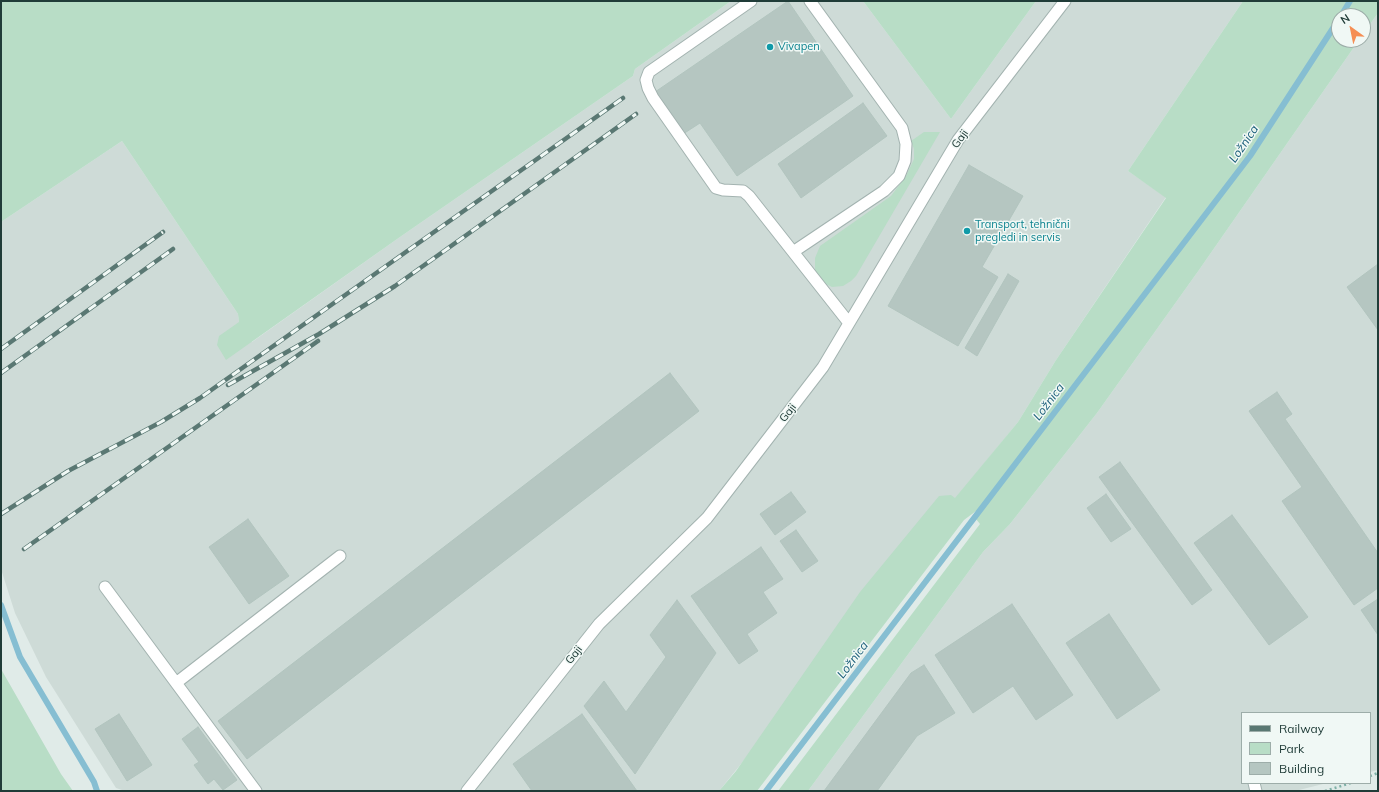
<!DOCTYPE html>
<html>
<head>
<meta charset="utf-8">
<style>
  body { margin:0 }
  #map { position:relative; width:1379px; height:792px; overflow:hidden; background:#e0ebe8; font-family:Mulish,sans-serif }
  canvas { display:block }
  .frame { position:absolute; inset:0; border:2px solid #203c38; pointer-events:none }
  .legend { position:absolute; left:1241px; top:712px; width:130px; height:72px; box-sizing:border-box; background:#f0f8f5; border:1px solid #9dada9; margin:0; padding:5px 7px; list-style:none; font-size:12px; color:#203c38 }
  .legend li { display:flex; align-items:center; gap:8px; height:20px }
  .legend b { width:20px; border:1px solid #9dada9 }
  .north { position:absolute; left:1331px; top:8px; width:40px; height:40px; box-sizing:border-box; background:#f0f8f5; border:1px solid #9dada9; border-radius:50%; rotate:327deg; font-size:11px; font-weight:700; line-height:16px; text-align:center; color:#203c38 }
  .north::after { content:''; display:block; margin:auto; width:14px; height:18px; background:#f58e54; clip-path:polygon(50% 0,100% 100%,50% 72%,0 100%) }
</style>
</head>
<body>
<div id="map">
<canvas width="1379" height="792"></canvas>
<div class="frame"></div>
<ul class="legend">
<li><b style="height:5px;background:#5a7873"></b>Railway</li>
<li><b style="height:11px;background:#b8ddc6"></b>Park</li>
<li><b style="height:11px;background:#b5c6c1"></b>Building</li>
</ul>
<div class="north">N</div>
</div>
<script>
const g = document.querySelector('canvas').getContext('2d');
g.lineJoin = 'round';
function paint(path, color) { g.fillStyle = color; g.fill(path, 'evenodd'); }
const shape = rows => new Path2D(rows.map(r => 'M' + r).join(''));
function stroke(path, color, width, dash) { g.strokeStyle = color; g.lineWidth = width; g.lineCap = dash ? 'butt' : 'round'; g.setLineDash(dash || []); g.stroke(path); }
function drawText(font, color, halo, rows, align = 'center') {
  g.font = font + ' Mulish,sans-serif'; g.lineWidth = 3; g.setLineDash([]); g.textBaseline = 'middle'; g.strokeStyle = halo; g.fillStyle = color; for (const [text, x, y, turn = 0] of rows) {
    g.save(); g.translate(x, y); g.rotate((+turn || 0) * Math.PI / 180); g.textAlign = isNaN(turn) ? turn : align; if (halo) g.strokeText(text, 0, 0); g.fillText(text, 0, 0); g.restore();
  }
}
const built = shape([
  [731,1,863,1,951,119,1036,1,1243,1,1128,171,1166,197,1056,360,1018,422,719,791,125,791,116,788,46,677,15,613,1,569,1,222,122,141,238,314,239,322,252,342,400,237,633,76,635,69],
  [1378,13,1378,770,1370,772,1370,713,1242,713,1242,783,1327,783,1295,791,808,791,983,552,1010,524,1097,413,1199,270,1359,40,1363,40,1363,34]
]);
const green = shape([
  [1,1,731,1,635,69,633,76,400,237,226,360,217,345,219,336,239,322,238,314,122,141,1,222],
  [863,1,1036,1,951,119],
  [1243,1,1378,1,1378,13,1363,34,1363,16,1339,16,1339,40,1359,40,1199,270,1097,413,1010,524,983,552,808,791,778,791,980,524,976,519,976,511,964,520,757,791,719,791,736,771,860,592,939,496,951,495,955,498,1018,422,1056,360,1166,198,1128,171],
  [924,132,940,132,856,276,851,281,843,286,832,287,822,282,815,270,815,258,820,246,891,196,906,176,914,159,914,149,911,141],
  [1,669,61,774,73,791,1,791]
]);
const stream = shape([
  [1341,16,1350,1],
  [1,605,20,657,94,782,97,791],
  [766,791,1250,156,1339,19]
]);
const building = shape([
  [788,1,853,96,737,176,700,123,683,134,655,92,788,1],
  [863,103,887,136,801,198,778,164,863,103],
  [969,165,1023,196,982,267,998,277,958,346,888,306,969,165],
  [1378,264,1378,330,1347,287,1378,264],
  [1008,274,1019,281,977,356,965,348,1008,274],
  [670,373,699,411,247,759,218,721,670,373],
  [1277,392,1292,414,1285,419,1378,553,1378,588,1354,605,1282,501,1302,487,1249,411,1277,392],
  [1120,462,1212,590,1192,605,1099,477,1120,462],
  [791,492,806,512,775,535,760,514,791,492],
  [1106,494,1131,529,1111,542,1087,508,1106,494],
  [1232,515,1308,617,1269,645,1194,543,1232,515],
  [248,519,289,576,249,604,209,547,248,519],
  [796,530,818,561,802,572,780,541,796,530],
  [761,547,783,579,763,592,777,613,747,634,758,651,739,664,691,596,761,547],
  [1378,599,1378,635,1361,610,1378,599],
  [677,600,716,653,635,774,584,706,604,681,626,712,666,657,650,635,677,600],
  [1012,604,1073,695,1036,720,1013,686,973,713,935,655,1012,604],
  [1109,614,1160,690,1117,719,1066,643,1109,614],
  [924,665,955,713,917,736,877,791,824,791,911,673,924,665],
  [119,714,152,765,127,781,95,729,119,714],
  [582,714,637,791,532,791,513,764,582,714],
  [198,727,237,780,223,790,214,779,208,784,194,765,199,762,182,739,198,727]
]);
const path = shape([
  [1370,776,1378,773],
  [1325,791,1351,783]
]);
const lane = shape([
  [751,1,649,72,646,80,648,88,653,98,716,188,723,190,743,191,749,196,849,323],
  [793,252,884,191,899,176,905,161,906,144,902,128,810,1],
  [105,587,256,791],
  [176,683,340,556],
  [1254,783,1256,791],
  [467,791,599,624,707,518,823,367,958,140,1065,1]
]);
const rail = shape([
  [1,349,163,232],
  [1,373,173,249],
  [228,385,319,334,395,286,636,114],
  [1,514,68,471,161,422,200,398,623,98],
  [24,549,318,341]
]);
const markers = [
  [770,47,4,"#0f9aa8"],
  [967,231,4,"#0f9aa8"]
];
const cultureNames = [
  ["Vivapen",778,47],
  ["Transport, tehnični",975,225],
  ["pregledi in servis",975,238]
];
const streetNames = [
  ["Gaji",960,139,-55],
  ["Gaji",788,413,-52],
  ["Gaji",574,655,-52]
];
const waterNames = [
  ["Ložnica",1244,144,-56],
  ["Ložnica",1049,402,-53],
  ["Ložnica",853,660,-53]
];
paint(built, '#cedbd7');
paint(green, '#b8ddc6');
stroke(stream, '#86bed2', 6);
paint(building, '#b5c6c1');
stroke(building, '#b2c5bf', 1);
stroke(lane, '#a3b3b0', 13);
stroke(path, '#7fb0a6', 2.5, [2, 3]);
stroke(lane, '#fff', 11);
stroke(rail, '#5a7873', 4.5);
stroke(rail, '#f0f8f5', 3, [9]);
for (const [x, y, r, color] of markers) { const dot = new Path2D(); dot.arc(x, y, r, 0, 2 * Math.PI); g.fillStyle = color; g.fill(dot); stroke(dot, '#f0f8f5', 1.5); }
drawText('11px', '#0d838f', '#f0f8f5', cultureNames, 'left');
drawText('11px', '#203c38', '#f0f8f5', streetNames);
drawText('italic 12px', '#195e79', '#f0f8f5', waterNames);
</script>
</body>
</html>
